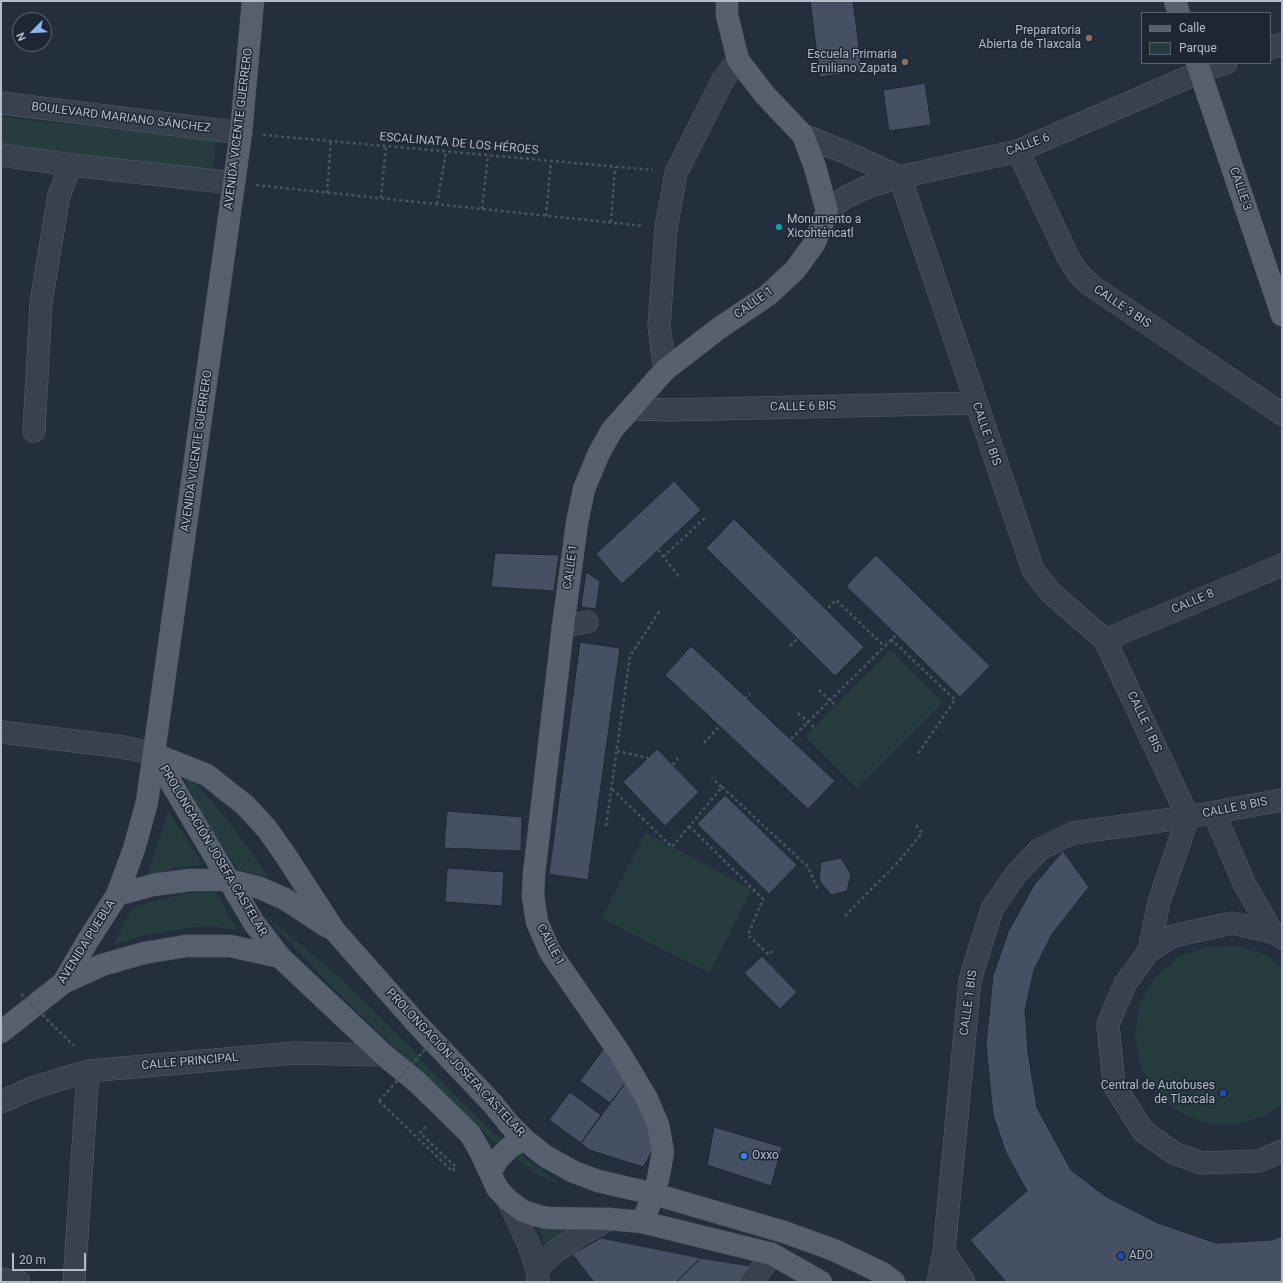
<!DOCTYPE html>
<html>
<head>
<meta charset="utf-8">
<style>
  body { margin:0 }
  #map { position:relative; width:1283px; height:1283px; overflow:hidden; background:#242f3e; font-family:Roboto,sans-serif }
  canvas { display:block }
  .frame { position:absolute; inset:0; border:2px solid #b4bcc9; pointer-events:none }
  .legend { position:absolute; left:1141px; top:12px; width:130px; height:52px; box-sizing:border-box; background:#1d2633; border:1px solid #59626f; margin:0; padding:5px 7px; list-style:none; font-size:12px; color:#b4bcc9 }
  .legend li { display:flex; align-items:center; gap:8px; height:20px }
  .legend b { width:20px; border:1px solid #59626f }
  .north { position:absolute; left:12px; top:12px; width:40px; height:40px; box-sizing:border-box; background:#1d2633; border:1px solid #59626f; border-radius:50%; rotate:246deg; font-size:11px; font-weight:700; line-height:16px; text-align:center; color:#b4bcc9 }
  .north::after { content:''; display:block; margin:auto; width:14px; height:18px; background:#8ab4f8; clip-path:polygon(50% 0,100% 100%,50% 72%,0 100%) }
  .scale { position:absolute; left:12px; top:1253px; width:74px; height:18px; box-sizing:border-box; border:2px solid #b4bcc9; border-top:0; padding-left:5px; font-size:12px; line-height:14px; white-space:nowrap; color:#b4bcc9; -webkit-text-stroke:3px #1d2633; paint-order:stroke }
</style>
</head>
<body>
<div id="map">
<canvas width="1283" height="1283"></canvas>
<div class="frame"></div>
<ul class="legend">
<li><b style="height:5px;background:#56606e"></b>Calle</li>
<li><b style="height:11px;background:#263c3f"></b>Parque</li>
</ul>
<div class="north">N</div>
<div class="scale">20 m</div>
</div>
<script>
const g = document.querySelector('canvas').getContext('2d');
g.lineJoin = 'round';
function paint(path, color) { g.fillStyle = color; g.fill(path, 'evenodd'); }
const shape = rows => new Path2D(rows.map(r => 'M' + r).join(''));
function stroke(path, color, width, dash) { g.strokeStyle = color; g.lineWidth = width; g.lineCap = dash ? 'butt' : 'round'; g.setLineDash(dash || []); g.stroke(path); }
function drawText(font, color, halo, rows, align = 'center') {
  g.font = font + ' Roboto,sans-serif'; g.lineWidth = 3; g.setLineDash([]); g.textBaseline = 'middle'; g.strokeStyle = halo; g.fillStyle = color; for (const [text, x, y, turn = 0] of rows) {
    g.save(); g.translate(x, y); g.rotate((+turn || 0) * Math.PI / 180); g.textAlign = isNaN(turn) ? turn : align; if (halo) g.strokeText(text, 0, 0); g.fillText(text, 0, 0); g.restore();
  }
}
const green = shape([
  [2,117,216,141,212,172,1,147],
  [891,650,943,702,857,789,805,737],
  [184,776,195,782,222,813,269,877,238,870,211,830,189,789],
  [168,811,196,853,202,865,174,868,147,878],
  [645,833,752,889,709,973,602,918],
  [207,892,217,893,237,930,210,926,181,929,141,936,114,945,131,910,147,903,186,893],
  [259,910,337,975,412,1049,453,1094,500,1138,559,1184,534,1173,495,1142,435,1087,328,983],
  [1237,946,1266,955,1282,967,1282,1103,1265,1116,1238,1124,1210,1124,1181,1113,1157,1094,1141,1067,1135,1037,1139,1006,1154,979,1177,958,1206,947],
  [535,1218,565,1228,546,1252]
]);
const building = shape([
  [810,1,853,1,862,71,820,77,810,1],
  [925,83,931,125,889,131,883,90,925,83],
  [674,481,701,510,622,584,596,554,674,481],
  [734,519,864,647,835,676,706,548,734,519],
  [495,553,559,555,554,591,491,587,495,553],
  [876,555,990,666,960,697,846,586,876,555],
  [586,572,600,581,596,609,581,607,586,572],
  [580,642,620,648,588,880,549,874,580,642],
  [691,646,835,781,808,809,665,675,691,646],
  [657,749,699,792,665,826,623,782,657,749],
  [725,795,797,865,769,894,697,824,725,795],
  [447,811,522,817,521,851,444,848,447,811],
  [1063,851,1089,887,1052,934,1034,970,1025,1010,1028,1052,1037,1108,1071,1170,1105,1196,1158,1223,1216,1243,1272,1240,1282,1236,1282,1282,1006,1282,970,1240,1027,1191,1006,1153,993,1115,986,1045,993,976,1008,932,1034,885,1063,851],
  [841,858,851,874,847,891,831,895,819,880,821,862,841,858],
  [447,868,504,872,502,906,445,902,447,868],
  [762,956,797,992,780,1009,744,973,762,956],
  [605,1047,626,1082,610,1103,580,1081,605,1047],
  [626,1082,651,1122,652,1152,643,1167,589,1150,581,1143,626,1082],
  [570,1092,601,1115,581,1143,549,1120,570,1092],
  [714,1127,782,1147,771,1186,707,1165,714,1127],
  [601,1238,701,1258,676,1282,594,1282,572,1254,601,1238],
  [701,1258,756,1267,744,1282,676,1282,701,1258]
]);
const path = shape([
  [263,135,653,170],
  [256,185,643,226],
  [327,193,331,141],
  [381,198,386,146],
  [437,204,446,151],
  [482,209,488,155],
  [546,216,551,161],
  [611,222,615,167],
  [658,550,680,578],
  [663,557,707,516],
  [891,639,955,700,917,755],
  [790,646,836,600,884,646],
  [819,690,836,706],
  [798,713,814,727],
  [791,739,896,635],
  [704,743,750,693],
  [617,751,648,758],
  [673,765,678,758],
  [722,787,808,867,818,890],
  [612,789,672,847,722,787,712,778],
  [606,826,630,656,661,609],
  [689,826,763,899,748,935,769,955,772,951],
  [845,916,899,861,922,833,915,824],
  [379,1101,452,1171,456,1167,420,1133,427,1125]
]);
const minor = shape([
  [1270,48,1282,44],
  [1,103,241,133],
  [803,135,847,153,900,177,1033,570,1050,592,1105,640,1188,817],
  [1018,151,1068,257,1078,273,1090,285,1282,414],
  [1,155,71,165,234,183],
  [827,211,846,197,867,187,900,177,1018,151,1200,72,1226,63],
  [665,370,659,327,666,228,676,173,724,78,738,60],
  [631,409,670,410,976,403],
  [34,431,41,303,59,195,71,165],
  [563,626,587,622],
  [1105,640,1282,565],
  [1,732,123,747,154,754],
  [1214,813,1244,883,1272,932],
  [1282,938,1272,932,1232,923,1173,936,1149,951,1125,984,1108,1024,1114,1085,1143,1131,1174,1153,1201,1163,1259,1161,1282,1151],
  [1149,951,1159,902,1188,817],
  [1,1102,32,1088,88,1071,294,1053,384,1055],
  [508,1200,529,1245,537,1269,538,1281],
  [944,1252,964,1282],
  [537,1269,555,1252,581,1234,609,1219],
  [1,1279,19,1282],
  [74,1282,88,1071],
  [752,1282,772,1254],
  [938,1282,944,1252,970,980,992,909,1016,874,1040,849,1073,833,1188,817,1282,800]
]);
const major = shape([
  [1175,1,1179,13],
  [1197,63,1282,315],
  [154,754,207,775,246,806,267,829,286,856,334,930,418,1025,493,1104,509,1124,524,1139,545,1156,574,1172,598,1181,654,1194,784,1232,834,1250,884,1274,894,1282],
  [154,754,254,923,280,957,384,1055,418,1083,470,1134,480,1151,497,1188,508,1200,523,1211,538,1216,549,1218,609,1219,642,1222,772,1254,821,1282],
  [117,895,153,885,190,880,228,880,260,888,285,899,328,927],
  [63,983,102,965,144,953,186,946,230,946,280,957],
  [1,1032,63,983,87,942,117,895,134,849,147,802,241,133,253,1],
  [490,1172,499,1158,510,1147,524,1139],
  [642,1222,654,1194,658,1179,663,1152,658,1125,647,1099,619,1052,550,952,537,922,533,896,534,874,563,626,577,523,584,489,599,453,612,430,665,370,718,329,768,295,795,270,814,244,827,211,815,167,803,135,765,95,738,60,727,15,727,1]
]);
const pathBridge = shape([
  [21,994,74,1046],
  [379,1101,438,1035]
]);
const markers = [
  [1089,38,4,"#8d6e63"],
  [905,62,4,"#8d6e63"],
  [779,227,4,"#0f9aa8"],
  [1223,1093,4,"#1a4fb4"],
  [744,1156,4,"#3f7fe0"],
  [1121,1256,4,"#1a4fb4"]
];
const poiNames = [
  ["Preparatoria",1081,31],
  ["Abierta de Tlaxcala",1081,45],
  ["Escuela Primaria",897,55],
  ["Emiliano Zapata",897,69],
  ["Monumento a",787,220,"left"],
  ["Xicohténcatl",787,234,"left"],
  ["Central de Autobuses",1215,1086],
  ["de Tlaxcala",1215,1100],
  ["Oxxo",752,1156,"left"],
  ["ADO",1129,1256,"left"]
];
const streetNames = [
  ["BOULEVARD MARIANO SÁNCHEZ",121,118,7],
  ["AVENIDA VICENTE GUERRERO",239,129,-83],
  ["ESCALINATA DE LOS HÉROES",459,144,5],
  ["CALLE 6",1028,145,-20],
  ["CALLE 3",1240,189,71],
  ["CALLE 1",754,303,-36],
  ["CALLE 3 BIS",1122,307,34],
  ["CALLE 6 BIS",803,407,-1],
  ["CALLE 1 BIS",986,434,71],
  ["AVENIDA VICENTE GUERRERO",197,451,-82],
  ["CALLE 1",571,567,-82],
  ["CALLE 8",1193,602,-23],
  ["CALLE 1 BIS",1144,722,65],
  ["CALLE 8 BIS",1235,808,-11],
  ["PROLONGACIÓN JOSEFA CASTELAR",213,851,59],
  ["AVENIDA PUEBLA",87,942,-58],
  ["CALLE 1",550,945,62],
  ["CALLE 1 BIS",969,1003,-82],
  ["CALLE PRINCIPAL",190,1062,-5],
  ["PROLONGACIÓN JOSEFA CASTELAR",455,1063,47]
];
paint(green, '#263c3f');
paint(building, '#455162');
stroke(building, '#1f2835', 1);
stroke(minor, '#565f6c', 23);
stroke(major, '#414a57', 23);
stroke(path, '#44595c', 2.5, [3, 3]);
stroke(minor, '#38414e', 22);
stroke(major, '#56606e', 22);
stroke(pathBridge, '#44595c', 2.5, [3, 3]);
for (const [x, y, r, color] of markers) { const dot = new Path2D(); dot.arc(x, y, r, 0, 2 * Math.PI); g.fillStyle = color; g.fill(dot); stroke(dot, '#1d2633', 1.5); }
drawText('12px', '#b4bcc9', '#1d2633', poiNames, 'right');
drawText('12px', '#b4bcc9', '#1d2633', streetNames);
</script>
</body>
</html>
